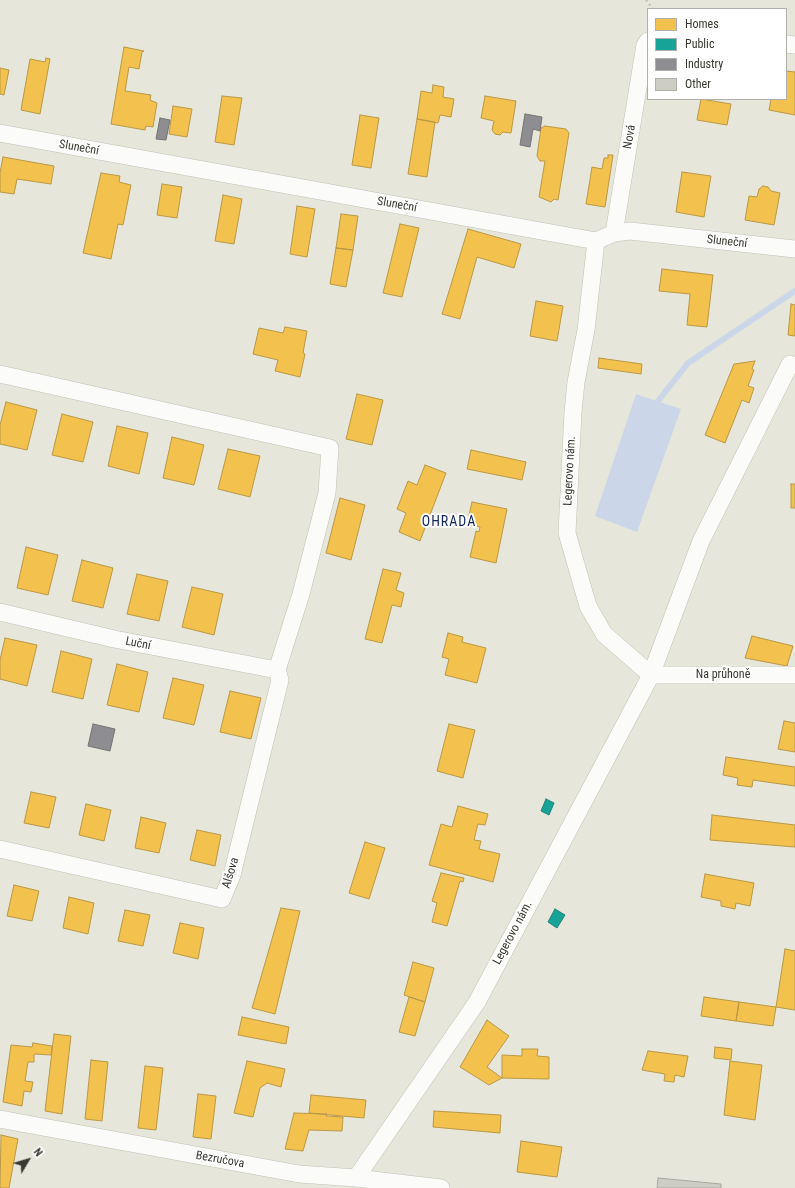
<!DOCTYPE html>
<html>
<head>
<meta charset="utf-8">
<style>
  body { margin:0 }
  #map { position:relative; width:795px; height:1188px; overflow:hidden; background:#e6e6da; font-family:"Roboto Condensed",sans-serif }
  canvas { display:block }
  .legend { position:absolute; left:647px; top:8px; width:140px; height:92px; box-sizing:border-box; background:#fff; border:1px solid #afafac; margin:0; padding:5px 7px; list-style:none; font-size:12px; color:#383830 }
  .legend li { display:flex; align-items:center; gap:8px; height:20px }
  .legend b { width:20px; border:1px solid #afafac }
  .north { position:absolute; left:8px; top:1140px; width:40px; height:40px; -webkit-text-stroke:3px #fff; paint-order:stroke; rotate:52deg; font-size:11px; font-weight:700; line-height:16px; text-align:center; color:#383830 }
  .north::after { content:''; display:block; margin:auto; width:14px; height:18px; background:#383830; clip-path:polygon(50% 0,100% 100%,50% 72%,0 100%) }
</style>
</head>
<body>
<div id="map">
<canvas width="795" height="1188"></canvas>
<ul class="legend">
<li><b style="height:11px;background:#f2c14e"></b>Homes</li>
<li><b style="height:11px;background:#17a398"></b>Public</li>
<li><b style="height:11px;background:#8d8d92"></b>Industry</li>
<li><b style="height:11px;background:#cdcdc4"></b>Other</li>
</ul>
<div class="north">N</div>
</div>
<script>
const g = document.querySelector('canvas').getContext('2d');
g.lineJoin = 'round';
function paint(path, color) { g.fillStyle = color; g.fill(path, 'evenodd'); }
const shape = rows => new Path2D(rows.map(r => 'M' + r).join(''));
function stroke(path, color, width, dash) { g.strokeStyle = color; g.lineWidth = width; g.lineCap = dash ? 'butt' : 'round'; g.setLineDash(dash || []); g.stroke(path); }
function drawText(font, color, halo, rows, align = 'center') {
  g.font = font + ' "Roboto Condensed",sans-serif'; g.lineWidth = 4; g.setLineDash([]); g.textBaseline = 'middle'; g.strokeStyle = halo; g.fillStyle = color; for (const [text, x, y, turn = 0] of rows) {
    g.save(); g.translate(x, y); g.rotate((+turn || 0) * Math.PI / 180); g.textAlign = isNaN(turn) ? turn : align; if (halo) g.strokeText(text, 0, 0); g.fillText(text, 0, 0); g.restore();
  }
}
const water = shape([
  [636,394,681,409,637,532,595,516]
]);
const homes = shape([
  [124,47,144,51,142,52,139,69,129,67,125,91,151,95,150,100,157,103,153,127,146,126,145,130,111,124,124,47],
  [46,58,50,59,40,114,21,110,30,59,45,62,46,58],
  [0,68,9,70,4,95,0,94,0,68],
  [786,71,795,72,795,115,769,110,771,99,786,99,786,71],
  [433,85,444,87,443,97,454,99,451,117,440,115,438,123,417,119,421,91,432,93,433,85],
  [222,96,242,98,234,145,215,142,222,96],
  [485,96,516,101,511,133,503,132,500,135,495,134,492,130,494,121,481,118,485,96],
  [701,99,731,104,727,125,697,120,701,99],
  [173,106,192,109,187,137,169,134,173,106],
  [360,115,379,118,371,168,352,165,360,115],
  [417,119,435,122,427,177,408,174,417,119],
  [545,126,566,129,569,133,558,200,554,199,551,202,539,197,545,161,540,161,537,156,541,128,545,126],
  [608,155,613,155,605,207,586,204,592,167,602,169,604,158,608,158,608,155],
  [3,157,54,166,51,184,17,179,14,194,0,192,0,173,3,157],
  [682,172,711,176,704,217,676,212,682,172],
  [101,173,120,176,119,182,131,185,123,225,118,224,111,259,83,253,101,173],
  [162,184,182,187,177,218,157,215,162,184],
  [763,186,768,187,771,191,780,193,774,225,745,220,749,196,757,197,759,189,763,186],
  [223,195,242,199,234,244,215,241,223,195],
  [297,206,315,209,307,257,290,254,297,206],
  [341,214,358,216,353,250,336,248,341,214],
  [400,224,419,228,402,297,383,293,400,224],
  [468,229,521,244,514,268,477,257,460,319,442,314,468,229],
  [336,248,353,250,346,287,330,284,336,248],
  [662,269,713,275,707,327,687,325,690,294,659,291,662,269],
  [536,301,563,306,557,341,530,336,536,301],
  [791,304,795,305,795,336,788,335,791,304],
  [285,327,307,331,303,353,305,354,300,377,275,371,278,360,253,354,259,328,283,333,285,327],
  [599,358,642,364,641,374,598,368,599,358],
  [755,361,752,369,754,370,748,386,754,388,749,403,742,400,725,443,705,435,734,364,755,361],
  [357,394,383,400,372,445,346,439,357,394],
  [6,402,37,410,27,450,0,444,0,425,6,402],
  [62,414,93,422,83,462,52,455,62,414],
  [117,426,148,433,139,474,108,466,117,426],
  [172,437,204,445,194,485,163,478,172,437],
  [228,449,260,456,250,497,218,489,228,449],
  [471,450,526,462,522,480,467,469,471,450],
  [425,465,446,473,420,541,399,532,406,513,397,509,408,481,417,485,425,465],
  [791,484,795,484,795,508,791,508,791,484],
  [340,498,365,505,351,560,326,553,340,498],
  [472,502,507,509,496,563,470,557,476,531,479,532,480,527,467,524,472,502],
  [26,547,58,555,48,595,17,588,26,547],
  [82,560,113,568,103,608,72,601,82,560],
  [383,569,401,573,396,590,404,593,401,607,392,605,382,643,365,639,383,569],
  [137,574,168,581,159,621,127,614,137,574],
  [192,587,223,594,214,635,182,627,192,587],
  [448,633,463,637,462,642,486,648,477,683,445,675,449,659,442,657,448,633],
  [752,636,793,646,787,666,745,658,752,636],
  [5,638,37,645,27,686,0,679,0,660,5,638],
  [61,651,92,659,83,699,52,692,61,651],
  [117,664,148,672,139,712,107,705,117,664],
  [173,678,204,685,194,725,163,718,173,678],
  [230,691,261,698,251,739,220,732,230,691],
  [784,721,795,723,795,752,778,749,784,721],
  [449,724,475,730,463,778,437,771,449,724],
  [726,757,795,767,795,786,753,780,752,787,737,785,738,778,723,775,726,757],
  [31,792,56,797,49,828,24,823,31,792],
  [86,804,111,810,104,841,79,835,86,804],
  [458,806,488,814,485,825,478,824,474,840,481,841,479,849,500,854,493,882,429,865,441,824,452,827,458,806],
  [712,815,795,825,795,847,710,840,712,815],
  [141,817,166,823,159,853,135,848,141,817],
  [197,830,221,835,215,866,190,860,197,830],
  [365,842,385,848,369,899,349,893,365,842],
  [441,873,464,878,463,882,460,881,447,926,432,922,437,903,432,901,441,873],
  [705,874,754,883,750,906,736,903,735,909,721,906,721,901,701,897,705,874],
  [14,885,39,891,32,921,7,916,14,885],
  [69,897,94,903,88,934,63,928,69,897],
  [281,908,300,911,275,1014,252,1008,281,908],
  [125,910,150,915,143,946,118,941,125,910],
  [180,923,204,928,198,959,173,953,180,923],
  [785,949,795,951,795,1010,776,1007,785,949],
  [413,962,434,968,425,1002,404,995,413,962],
  [409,997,425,1002,415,1036,399,1032,409,997],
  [704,997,739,1002,736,1021,701,1016,704,997],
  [739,1002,776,1007,773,1026,736,1021,739,1002],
  [242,1017,289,1027,286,1044,238,1035,242,1017],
  [487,1020,509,1036,487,1067,502,1078,489,1085,460,1067,487,1020],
  [54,1034,71,1036,62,1114,45,1111,54,1034],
  [33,1043,52,1046,51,1055,34,1054,34,1062,28,1062,25,1081,33,1082,31,1092,24,1091,22,1106,3,1102,11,1045,32,1047,33,1043],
  [715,1047,732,1049,731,1060,714,1058,715,1047],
  [522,1049,538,1049,537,1056,549,1057,549,1079,502,1078,502,1055,522,1056,522,1049],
  [648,1051,688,1056,684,1077,675,1075,674,1082,664,1081,665,1074,642,1070,648,1051],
  [91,1060,108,1062,102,1121,85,1119,91,1060],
  [247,1061,285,1069,281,1087,267,1083,260,1088,253,1117,234,1113,247,1061],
  [730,1061,762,1065,755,1120,724,1115,730,1061],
  [145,1066,163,1068,156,1130,138,1128,145,1066],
  [198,1094,216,1096,211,1139,193,1137,198,1094],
  [311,1095,366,1100,364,1118,309,1113,311,1095],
  [434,1111,501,1115,500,1133,433,1127,434,1111],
  [294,1113,327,1114,326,1116,343,1117,342,1131,309,1130,303,1151,285,1149,294,1113],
  [1,1135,18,1139,9,1188,0,1188,1,1135],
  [521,1141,562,1147,557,1177,517,1172,521,1141]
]);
const public = shape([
  [546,799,554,803,549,815,541,811,546,799],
  [555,909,565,915,557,928,548,922,555,909]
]);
const industry = shape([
  [525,114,542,117,540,131,533,129,530,147,520,145,525,114],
  [160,118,170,120,166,140,156,139,160,118],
  [93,724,115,729,110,751,88,746,93,724]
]);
const stream = shape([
  [658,401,688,363,795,291]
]);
const building = shape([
  [658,1178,721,1184,721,1188,657,1188,658,1178]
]);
const path = shape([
  [646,0,653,9]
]);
const minor = shape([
  [786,44,795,45],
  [0,133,596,241,614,233,630,231,795,249],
  [614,233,645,45,648,41],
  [596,241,586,330,576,382,573,412,567,533,588,606,604,634,651,675],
  [0,374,330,448,327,493,301,594,277,670],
  [0,612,114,639,277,670],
  [651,675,795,675],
  [0,849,222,899,232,875,280,680,277,670],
  [0,1119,299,1174,356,1178,441,1188],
  [356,1178,477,1002,651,675,701,541,790,364]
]);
const streetNames = [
  ["Nová",630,137,-80],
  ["Sluneční",79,148,10],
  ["Sluneční",397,205,10],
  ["Sluneční",727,242,6],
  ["Legerovo nám.",570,471,-87],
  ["Luční",138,644,11],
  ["Na průhoně",723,675],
  ["Alšova",231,873,-73],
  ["Legerovo nám.",513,933,-62],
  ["Bezručova",220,1160,10]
];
const quarterNames = [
  ["OHRADA",449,522]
];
paint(water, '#cbd6e9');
paint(homes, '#f2c14e');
stroke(homes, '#ba9845', 1);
paint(public, '#17a398');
stroke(public, '#218379', 1);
paint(industry, '#8d8d92');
stroke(industry, '#747475', 1);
stroke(stream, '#cbd6e9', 6);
paint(building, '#cdcdc4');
stroke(building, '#a7a79e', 1);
stroke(minor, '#c0c1b7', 18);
stroke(path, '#c4c4bf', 2.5, [2, 3]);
stroke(minor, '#fbfbf9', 17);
drawText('12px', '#383830', '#fff', streetNames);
g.letterSpacing = '1px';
drawText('14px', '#11255b', '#fff', quarterNames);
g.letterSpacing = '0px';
</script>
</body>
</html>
